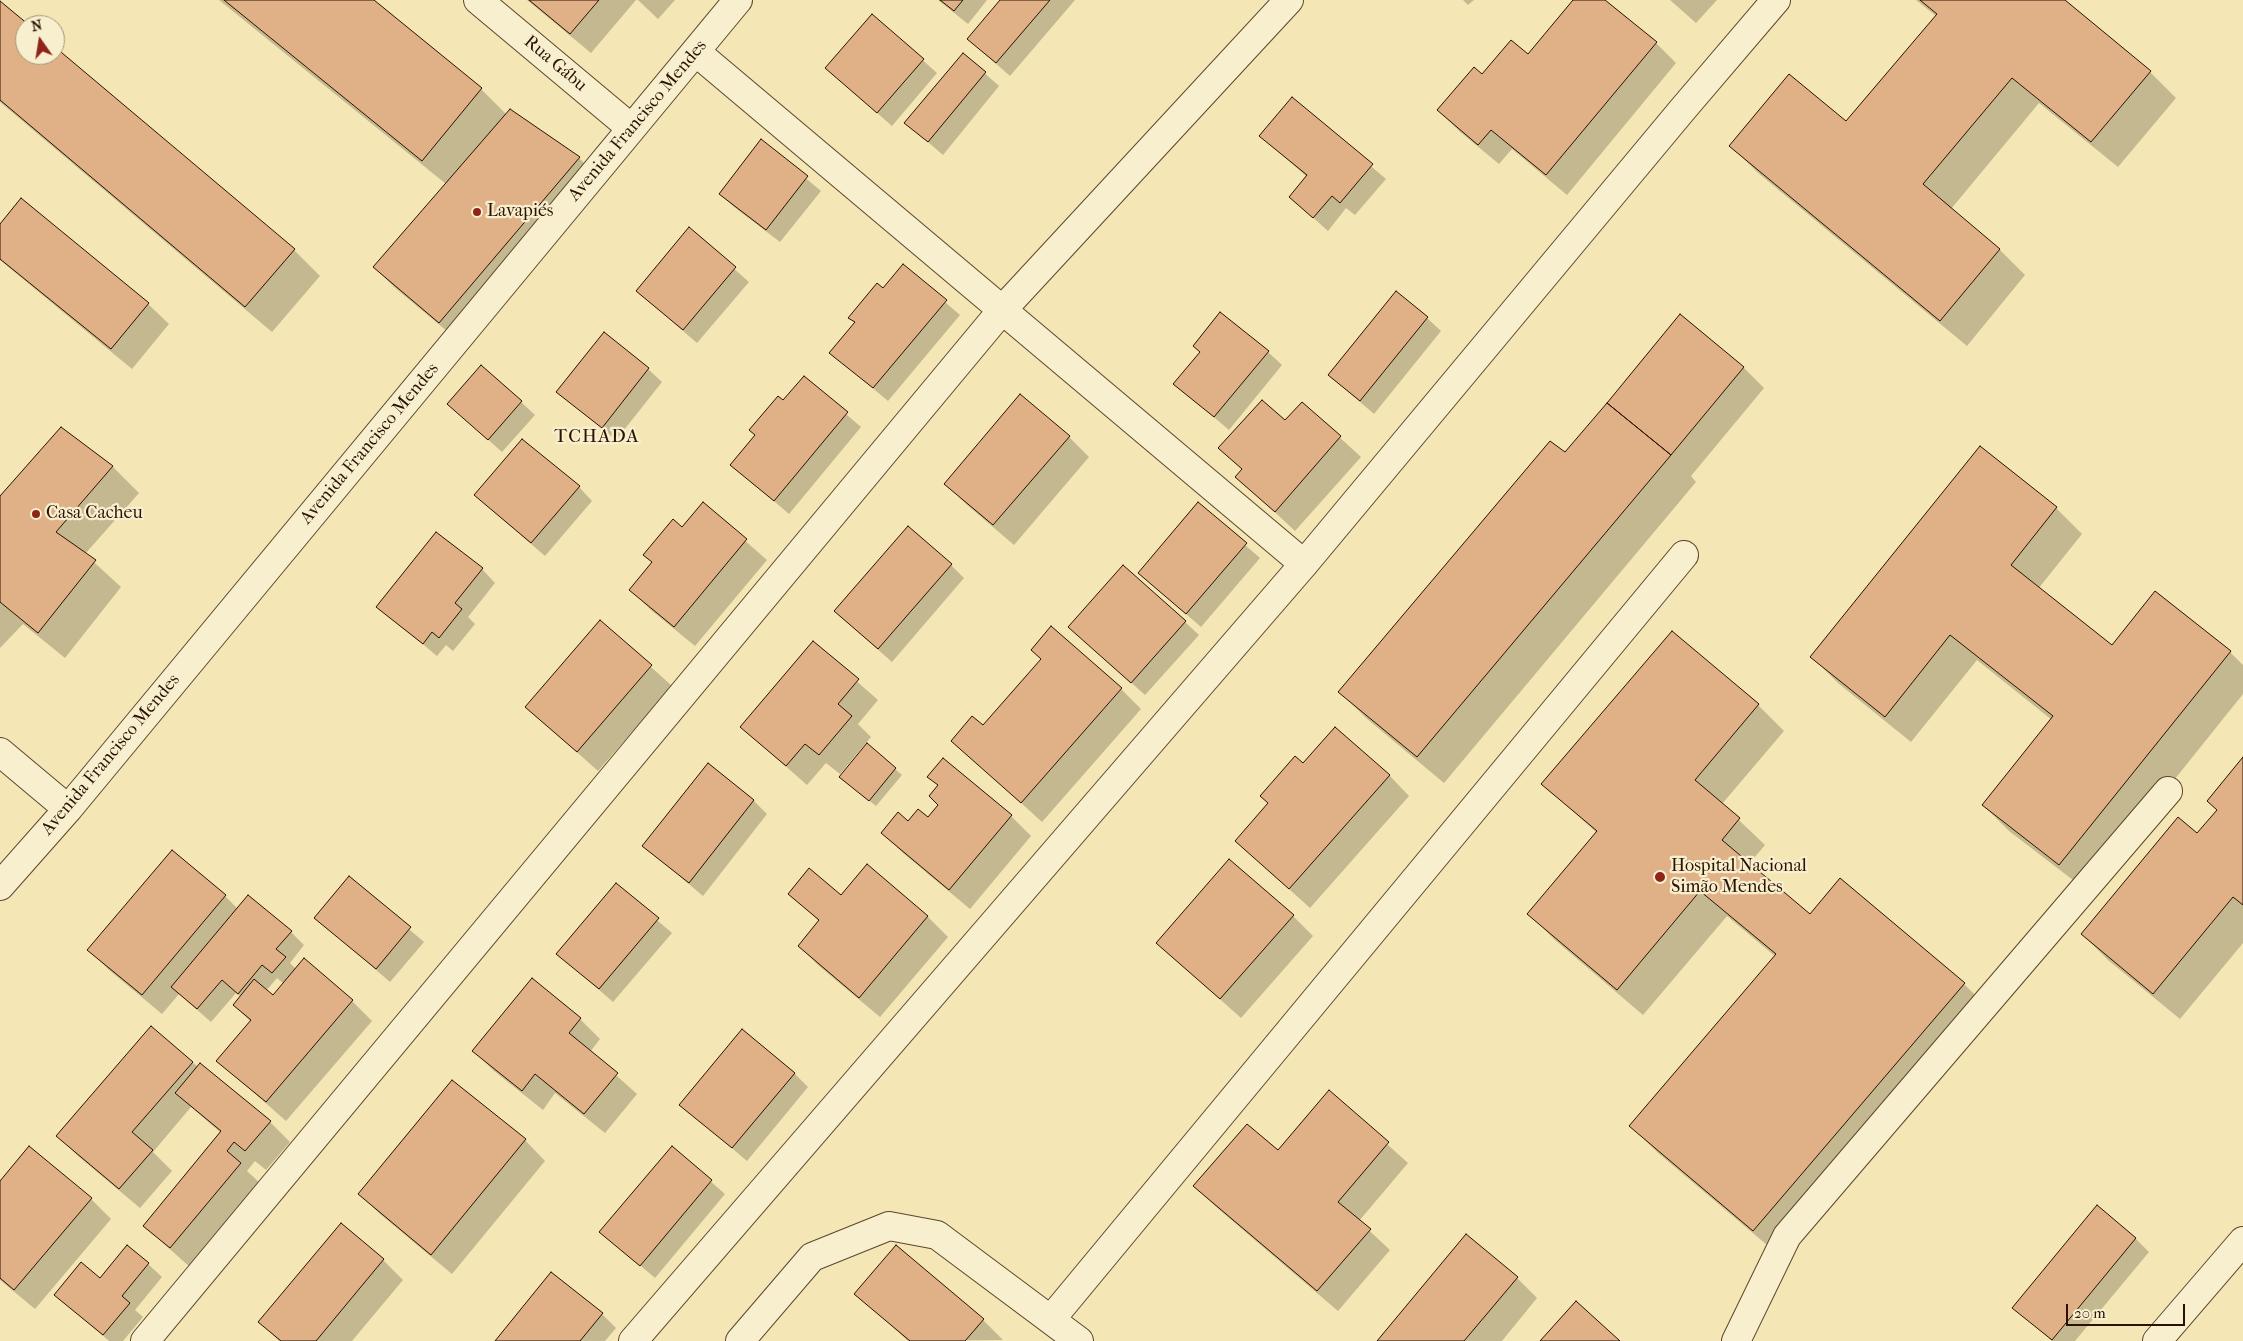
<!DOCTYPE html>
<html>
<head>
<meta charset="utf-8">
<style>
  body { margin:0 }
  #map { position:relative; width:2243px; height:1341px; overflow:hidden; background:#f4e6b5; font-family:"IM FELL French Canon",serif }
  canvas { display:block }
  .north { position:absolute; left:15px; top:15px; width:50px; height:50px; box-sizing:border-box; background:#f8efcf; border:1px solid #a6967c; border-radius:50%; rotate:347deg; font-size:14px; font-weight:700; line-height:20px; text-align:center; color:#2a1100 }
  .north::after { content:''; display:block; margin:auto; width:18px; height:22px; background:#8f2418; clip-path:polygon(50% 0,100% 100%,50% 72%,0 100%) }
  .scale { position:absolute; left:2066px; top:1304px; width:119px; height:22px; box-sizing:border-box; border:2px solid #2a1100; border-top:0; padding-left:6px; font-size:15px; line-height:18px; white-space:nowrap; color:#2a1100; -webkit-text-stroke:4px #f8efcf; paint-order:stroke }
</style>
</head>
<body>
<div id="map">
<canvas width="2243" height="1341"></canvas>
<div class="north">N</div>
<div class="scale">20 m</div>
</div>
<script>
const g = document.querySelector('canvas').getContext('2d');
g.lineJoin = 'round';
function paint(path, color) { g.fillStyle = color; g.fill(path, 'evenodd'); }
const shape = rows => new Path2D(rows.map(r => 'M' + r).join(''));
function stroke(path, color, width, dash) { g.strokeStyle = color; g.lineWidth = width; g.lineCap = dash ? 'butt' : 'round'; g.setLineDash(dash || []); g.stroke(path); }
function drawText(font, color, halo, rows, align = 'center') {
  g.font = font + ' "IM FELL French Canon",serif'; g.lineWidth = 4.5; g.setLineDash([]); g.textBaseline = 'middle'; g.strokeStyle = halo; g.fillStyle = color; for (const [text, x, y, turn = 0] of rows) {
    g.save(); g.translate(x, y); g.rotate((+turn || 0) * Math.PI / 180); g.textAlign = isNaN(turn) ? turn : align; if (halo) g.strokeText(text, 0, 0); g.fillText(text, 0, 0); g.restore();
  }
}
const shadow = shape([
  [219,0,372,0,481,89,507,115,579,158,599,178,460,342,394,287,374,267,446,184],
  [527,0,636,0,591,53],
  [638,0,675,0,658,19],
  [938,0,987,0,968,24],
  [1002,0,1075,0,1010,76,968,39],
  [1463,0,1474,0,1468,5],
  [1575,0,1603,0,1656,43,1676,63,1567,195,1512,149,1499,164,1459,131,1438,110,1482,76,1528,55],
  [1670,0,1717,0,1696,23],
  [1916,0,2063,0,2150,72,2176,98,2118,167,2039,103,1951,209,1999,249,2025,275,1967,346,1757,172,1731,146,1847,123,1936,16],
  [0,3,27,25,25,55,55,55,55,49,294,250,320,276,272,332,0,102],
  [872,15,937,73,892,126,826,68],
  [963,54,999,86,943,155,906,123],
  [1292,99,1386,179,1355,215,1346,208,1328,231,1290,197,1307,177,1261,136],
  [761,141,821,191,780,242,734,207,720,194],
  [21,200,148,304,169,324,132,369,0,260,0,226],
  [689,229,749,282,697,343,637,291],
  [903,266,960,315,888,401,831,353,856,323,850,317,883,290],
  [1681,316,1744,368,1764,388,1691,476,1696,482,1444,783,1366,718,1340,692,1565,454],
  [1427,318,1441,331,1374,414,1329,375],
  [1268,352,1282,365,1229,430,1175,384],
  [648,369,662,382,616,440,558,392],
  [804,378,861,427,789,514,732,465],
  [521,402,535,415,502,452,448,404],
  [1302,403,1361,457,1295,531,1237,477,1243,470,1220,448,1285,422],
  [61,428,113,467,139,493,85,554,121,587,65,658,23,624,0,648,0,498],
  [1069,437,1089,457,1014,545,966,504,946,484],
  [1980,447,2056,508,2082,534,2038,589,2112,647,2230,652,2243,665,2243,694,2086,890,2009,831,1983,805,2052,720,1977,660,1911,742,1838,683,1812,657],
  [579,487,592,501,545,556,475,495],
  [703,504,767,560,695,646,651,610,631,590],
  [1198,504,1260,558,1201,627,1139,573],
  [951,565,964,578,892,662,849,624],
  [482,569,495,583,468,617,475,624,453,651,446,645,437,656,378,607],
  [600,621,672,686,598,771,526,707],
  [1185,622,1199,635,1145,695,1069,627],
  [1672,633,1758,705,1784,731,1722,804,1765,845,1749,864,1810,915,1964,984,1990,1010,1780,1256,1657,1152,1631,1126,1776,957,1727,916,1643,1015,1555,940,1529,914,1597,833,1543,784],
  [813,643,878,700,858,724,871,737,840,774,826,763,807,785,741,727],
  [1121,689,1141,709,1042,822,953,741,983,727],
  [2243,759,2243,943,2180,1019,2108,960,2082,934,2198,835,2218,810],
  [708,765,754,801,767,814,703,896,644,846],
  [1304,765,1389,775,1409,796,1310,908,1236,841],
  [895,769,902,775,876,806,847,783],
  [929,776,1011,816,1031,836,970,909,903,853,882,833,908,822,928,819,939,806,938,786],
  [867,866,928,917,948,937,880,1017,819,966,799,946,820,922,790,894,841,896],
  [349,878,424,942,390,982,315,917],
  [616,885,672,933,613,1002,558,954],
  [225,896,238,909,291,932,304,945,290,963,296,969,352,1001,372,1021,286,1121,218,1061,251,1022,234,1005,241,997,236,993,211,1022,179,994,162,1014,109,970,89,950],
  [277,978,284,984,273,997,266,991],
  [1293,916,1313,936,1241,1018,1157,943],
  [580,1019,600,1039,590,1052,637,1094,605,1133,555,1093,543,1110,494,1071,474,1051],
  [192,1062,270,1122,290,1142,266,1170,255,1161,247,1171,261,1184,191,1268,144,1226,221,1133,191,1107,153,1152,172,1171,140,1208,78,1156,58,1136],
  [794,1073,808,1087,747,1161,681,1105],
  [452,1082,525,1140,545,1161,452,1274,380,1214,359,1194],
  [1329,1092,1408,1163,1359,1221,1390,1250,1338,1311,1215,1206,1195,1186,1278,1152],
  [672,1148,725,1194,655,1278,601,1232],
  [0,1183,91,1199,111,1219,35,1309,0,1280],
  [1467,1236,1517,1278,1537,1298,1502,1341,1379,1341],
  [2135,1238,2149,1252,2075,1341,2052,1341,2014,1308],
  [383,1260,403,1280,352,1341,279,1341,260,1322],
  [148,1264,162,1277,135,1310,143,1317,123,1341,109,1341,56,1295],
  [856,1293,983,1320,1003,1340,908,1341],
  [602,1314,616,1328,605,1341,497,1341]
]);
const building = shape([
  [224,0,374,0,482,88,422,161,224,0],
  [529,0,599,0,570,34,529,0],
  [940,0,963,0,954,11,940,0],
  [1000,0,1050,0,996,63,967,39,1000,0],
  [1573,0,1605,0,1657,42,1546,175,1491,130,1478,145,1437,110,1474,67,1482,74,1511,40,1528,54,1573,0],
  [1920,0,2065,0,2151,71,2091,142,2012,78,1923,184,2000,249,1940,321,1729,146,1789,74,1846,121,1937,14,1920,0],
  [0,1,29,25,25,25,25,55,55,55,55,47,295,249,245,307,0,100,0,1],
  [872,14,924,59,877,113,825,68,872,14],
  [963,53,986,72,928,142,904,123,963,53],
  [1292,97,1373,164,1340,203,1332,196,1313,218,1289,197,1307,175,1259,136,1292,97],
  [510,109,580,157,439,323,373,267,510,109],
  [761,139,808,176,766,230,719,194,761,139],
  [21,198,149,303,111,349,0,259,0,224,21,198],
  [689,227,736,267,683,330,636,291,689,227],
  [903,264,947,300,873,388,829,353,855,322,848,318,877,283,883,288,903,264],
  [1396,291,1428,317,1360,401,1328,375,1396,291],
  [1220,312,1269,351,1214,417,1173,384,1200,352,1193,346,1220,312],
  [1680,314,1744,367,1671,455,1607,403,1680,314],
  [604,332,649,368,602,428,556,392,604,332],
  [481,365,522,401,488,440,447,404,481,365],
  [804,376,848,412,774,501,730,465,755,435,749,430,778,396,783,400,804,376],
  [1020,394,1070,436,993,525,944,484,1020,394],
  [1262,400,1285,420,1302,402,1341,436,1275,512,1235,477,1242,469,1218,448,1262,400],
  [1607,403,1671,455,1417,757,1338,692,1550,441,1565,452,1607,403],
  [61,427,113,466,56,532,96,560,38,633,0,602,0,496,61,427],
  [522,439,580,486,531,543,474,495,522,439],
  [1980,446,2057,507,2011,565,2112,645,2155,591,2231,651,2059,865,1982,805,2053,716,1950,635,1885,717,1810,657,1980,446],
  [703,502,747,539,674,627,629,590,652,562,643,555,673,519,682,527,703,502],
  [1198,502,1247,543,1186,614,1138,573,1198,502],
  [908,526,952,564,878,649,834,611,908,526],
  [436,532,483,568,455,603,462,609,439,638,432,632,423,644,376,607,436,532],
  [1123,565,1186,621,1131,683,1068,627,1123,565],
  [600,620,652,665,577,752,525,707,600,620],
  [1051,626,1122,688,1021,803,951,741,972,716,983,725,1041,659,1031,650,1051,626],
  [1672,631,1759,704,1695,780,1740,818,1722,840,1810,914,1840,878,1965,983,1753,1231,1629,1126,1776,954,1700,891,1617,990,1527,914,1597,831,1541,784,1672,631],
  [813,641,859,679,838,704,852,716,819,755,805,744,786,766,740,727,813,641],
  [1335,727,1390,775,1289,889,1235,841,1268,803,1260,796,1295,756,1303,763,1335,727],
  [867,743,896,768,869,801,839,777,867,743],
  [2243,757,2243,905,2233,897,2153,994,2081,934,2178,817,2197,833,2217,810,2207,801,2243,757],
  [943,758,1012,815,949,890,881,833,898,812,908,821,918,809,928,817,938,805,929,796,938,785,927,777,943,758],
  [708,763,754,800,689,883,642,846,708,763],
  [172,850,226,895,142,995,87,950,172,850],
  [1229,859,1294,915,1220,999,1156,943,1229,859],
  [867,864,928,916,859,998,798,946,819,920,788,894,809,868,841,895,867,864],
  [349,876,411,927,376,969,314,918,349,876],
  [616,883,659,918,599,989,556,954,616,883],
  [248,895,292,931,276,949,286,957,272,973,262,965,238,994,222,980,197,1009,171,987,248,895],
  [304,958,353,1000,266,1102,216,1061,251,1020,233,1005,254,979,273,995,304,958],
  [532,978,581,1018,569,1033,618,1073,584,1114,535,1074,522,1091,472,1051,532,978],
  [151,1026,193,1062,132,1132,153,1150,119,1189,56,1136,151,1026],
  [742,1029,795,1073,732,1148,679,1105,742,1029],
  [200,1063,271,1121,245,1151,234,1142,227,1151,241,1163,170,1248,143,1226,221,1131,175,1093,200,1063],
  [452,1080,526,1139,431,1255,358,1194,452,1080],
  [1329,1090,1389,1142,1338,1202,1371,1229,1317,1291,1193,1186,1247,1124,1278,1150,1329,1090],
  [29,1146,92,1198,14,1290,0,1278,0,1181,29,1146],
  [672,1146,712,1180,640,1266,599,1232,672,1146],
  [2097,1205,2136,1238,2052,1340,2012,1308,2097,1205],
  [341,1223,384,1259,316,1341,281,1341,258,1322,341,1223],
  [1466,1234,1518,1277,1464,1341,1377,1341,1466,1234],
  [127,1245,149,1263,122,1296,130,1303,103,1335,54,1295,81,1262,100,1278,127,1245],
  [896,1245,984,1319,965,1341,910,1341,854,1294,896,1245],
  [551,1272,603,1313,580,1341,495,1341,551,1272],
  [1576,1301,1620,1341,1540,1341,1576,1301]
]);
const minor = shape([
  [478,0,631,128],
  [696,52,1304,564],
  [0,752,68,809],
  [0,886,68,809,738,0],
  [1052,1318,1684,555],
  [145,1341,1003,309,1289,0],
  [633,1341,1304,564,1683,109,1776,0],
  [740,1341,812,1257,889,1226,937,1235,1079,1341],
  [1736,1341,1787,1236,2168,791],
  [2157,1341,2243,1241]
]);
const markers = [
  [477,212,5,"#8f2418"],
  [36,514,5,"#8f2418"],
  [1660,877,6,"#8f2418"]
];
const streetNames = [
  ["Rua Gábu",555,64,40],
  ["Avenida Francisco Mendes",638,121,-50],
  ["Avenida Francisco Mendes",370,444,-50],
  ["Avenida Francisco Mendes",111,755,-50]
];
const poiNames = [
  ["Lavapiés",487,212],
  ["Casa Cacheu",46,514],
  ["Hospital Nacional",1671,867],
  ["Simão Mendes",1671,888]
];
const neighbourhoodNames = [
  ["TCHADA",597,437]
];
paint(shadow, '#0003');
paint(building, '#e0b187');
stroke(building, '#2a1100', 1);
stroke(minor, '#5c462d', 30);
stroke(minor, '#f8efcf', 28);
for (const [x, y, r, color] of markers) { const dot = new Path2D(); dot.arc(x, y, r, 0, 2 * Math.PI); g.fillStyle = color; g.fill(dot); stroke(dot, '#f8efcf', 2); }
drawText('18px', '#2a1100', '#f8efcf', streetNames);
drawText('18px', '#2a1100', '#f8efcf', poiNames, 'left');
g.letterSpacing = '1px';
drawText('19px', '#2a1100', '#f8efcf', neighbourhoodNames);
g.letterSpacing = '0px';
</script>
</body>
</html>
